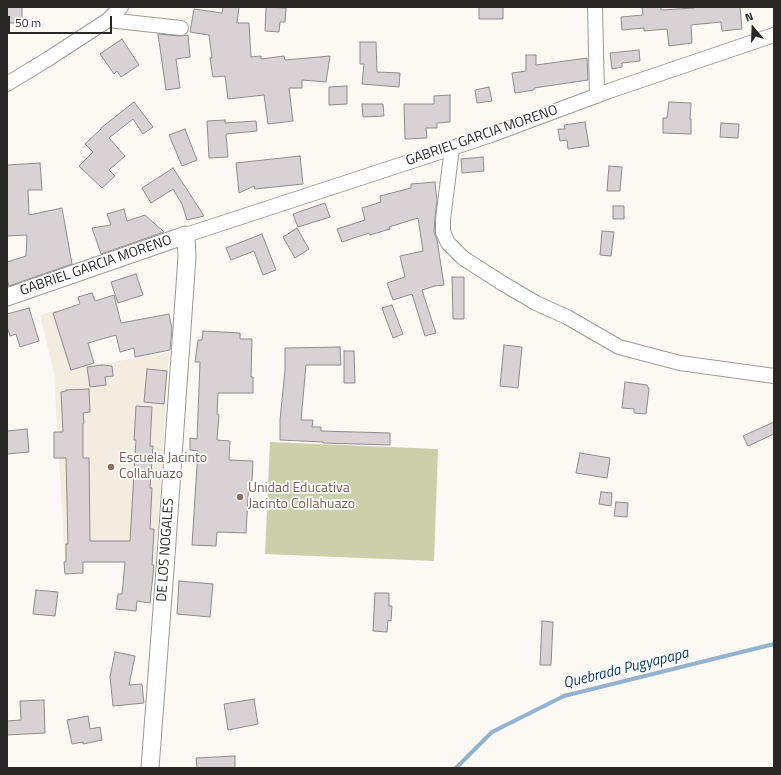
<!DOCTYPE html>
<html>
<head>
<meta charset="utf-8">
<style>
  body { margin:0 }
  #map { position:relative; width:781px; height:775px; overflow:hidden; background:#fcf9f5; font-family:"Titillium Web",sans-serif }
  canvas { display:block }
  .frame { position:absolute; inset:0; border:8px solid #282726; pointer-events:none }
  .north { position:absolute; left:733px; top:8px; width:40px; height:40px; -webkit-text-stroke:3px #fff; paint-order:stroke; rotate:341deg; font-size:11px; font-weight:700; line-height:16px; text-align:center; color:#282726 }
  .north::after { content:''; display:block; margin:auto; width:14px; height:18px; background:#282726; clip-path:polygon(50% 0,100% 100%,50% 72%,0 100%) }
  .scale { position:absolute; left:8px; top:16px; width:104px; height:18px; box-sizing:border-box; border:2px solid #282726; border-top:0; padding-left:5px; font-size:12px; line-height:14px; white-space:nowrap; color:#282726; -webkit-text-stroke:3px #fff; paint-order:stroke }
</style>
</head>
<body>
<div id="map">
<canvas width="781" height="775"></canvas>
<div class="frame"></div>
<div class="north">N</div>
<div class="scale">50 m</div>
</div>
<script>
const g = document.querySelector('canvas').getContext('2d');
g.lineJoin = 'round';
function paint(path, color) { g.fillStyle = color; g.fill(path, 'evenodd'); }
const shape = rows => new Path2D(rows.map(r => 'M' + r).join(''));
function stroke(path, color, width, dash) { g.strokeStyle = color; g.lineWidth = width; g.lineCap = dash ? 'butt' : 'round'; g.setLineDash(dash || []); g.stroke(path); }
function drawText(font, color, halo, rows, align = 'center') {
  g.font = font + ' "Titillium Web",sans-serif'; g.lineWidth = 3.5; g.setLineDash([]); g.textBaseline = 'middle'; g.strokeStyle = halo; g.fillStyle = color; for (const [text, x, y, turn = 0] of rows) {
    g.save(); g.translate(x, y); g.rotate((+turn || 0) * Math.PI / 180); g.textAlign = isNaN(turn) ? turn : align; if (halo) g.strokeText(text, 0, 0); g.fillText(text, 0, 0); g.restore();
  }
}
const built = shape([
  [74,306,89,366,169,352,156,562,65,563,54,373,40,315]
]);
const green = shape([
  [270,442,438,449,434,561,265,554]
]);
const stream = shape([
  [456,768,492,732,564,696,774,644]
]);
const building = shape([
  [7,7,22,7,22,23,7,23,7,7],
  [223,7,239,7,237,23,249,23,251,57,261,56,261,59,284,56,285,60,330,56,326,82,302,80,302,88,289,88,293,121,268,124,264,95,228,99,225,76,213,77,210,58,212,58,209,35,190,32,194,9,222,13,223,7],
  [266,7,286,8,285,22,280,22,279,32,265,31,266,7],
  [479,7,503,7,503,19,479,19,479,7],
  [642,7,661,7,661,10,694,8,694,7,740,7,742,29,722,31,721,22,691,25,692,43,669,46,667,29,644,31,644,28,622,30,621,17,643,15,642,7],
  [158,34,180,36,188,35,190,57,176,59,180,88,166,90,158,34],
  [122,39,139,65,121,77,117,71,114,74,100,54,122,39],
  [360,42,376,42,377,72,400,73,399,87,362,84,364,64,360,64,360,42],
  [639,50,640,61,622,63,622,67,612,69,610,53,639,50],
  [526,55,536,55,536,65,587,58,588,80,534,88,534,90,515,93,512,73,526,71,526,55],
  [347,86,347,104,329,105,329,87,347,86],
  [489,87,492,101,477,103,475,90,489,87],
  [450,95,450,122,437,123,437,128,426,128,427,138,405,139,404,104,434,104,434,96,450,95],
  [134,102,153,127,143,134,133,119,109,138,125,156,109,170,115,176,102,188,79,166,93,152,85,144,101,129,101,128,134,102],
  [669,102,691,103,690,119,691,119,691,134,663,133,663,118,667,118,669,102],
  [362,104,383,104,384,116,363,117,362,104],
  [225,120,225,123,256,121,257,131,226,134,228,157,209,158,207,121,225,120],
  [585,122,589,146,568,149,567,140,560,141,558,129,565,129,564,125,585,122],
  [721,123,739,124,738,138,720,137,721,123],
  [185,129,197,160,182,166,169,135,185,129],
  [300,156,303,184,255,189,254,186,239,193,236,163,300,156],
  [483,157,484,171,462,173,461,159,483,157],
  [40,163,42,190,28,190,29,215,62,208,72,264,9,286,7,279,7,262,26,256,27,235,7,236,7,165,40,163],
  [609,166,622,167,620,191,607,191,609,166],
  [173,168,204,216,187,220,182,204,173,189,151,203,142,188,173,168],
  [435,182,437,200,435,218,434,232,437,240,444,285,435,286,422,290,436,333,425,336,412,294,393,300,387,283,405,277,400,256,423,251,418,218,389,227,390,229,370,235,369,233,342,242,337,229,365,220,362,208,381,202,380,196,411,188,411,184,435,182],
  [325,203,330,217,298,227,293,214,325,203],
  [613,206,624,206,624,219,613,219,613,206],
  [124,209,127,221,145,215,164,232,101,254,92,228,111,225,107,214,124,209],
  [297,228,309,249,295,258,283,237,297,228],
  [602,231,614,232,611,256,600,255,602,231],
  [262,234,276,270,263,275,254,251,231,260,226,248,262,234],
  [136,274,143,295,118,303,111,282,136,274],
  [452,277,464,277,464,319,453,319,452,277],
  [92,293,95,301,114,295,121,323,169,314,172,329,170,350,135,357,134,348,120,352,116,335,88,343,94,363,71,370,53,313,80,304,78,297,92,293],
  [392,305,403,334,393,338,382,308,392,305],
  [29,308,39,341,20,347,16,334,10,336,7,326,7,314,29,308],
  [203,331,240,333,240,339,252,339,251,377,253,377,253,393,218,393,217,414,219,415,217,440,230,441,229,460,253,461,252,481,249,481,246,533,217,532,216,546,192,545,198,451,190,450,190,438,197,439,200,362,195,362,198,340,202,340,203,331],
  [504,345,522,347,518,388,500,386,504,345],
  [340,347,341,365,306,365,301,420,313,420,312,427,321,427,321,431,390,433,390,445,323,443,323,442,280,440,280,420,285,370,285,348,340,347],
  [344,351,354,351,355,383,344,383,344,351],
  [102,365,112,366,113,376,105,377,106,385,90,387,87,367,102,365],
  [147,369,167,371,164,404,144,402,147,369],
  [625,382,647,385,649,389,646,414,634,413,634,409,622,408,625,382],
  [89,389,90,412,83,413,84,423,83,423,83,458,89,458,90,541,130,541,136,440,134,440,136,406,152,407,150,446,153,446,150,488,152,488,150,529,154,529,152,565,154,565,150,603,137,601,136,611,116,609,118,594,122,594,125,562,83,562,83,573,65,574,64,562,66,562,66,544,68,544,66,458,54,458,54,432,63,432,61,392,66,391,66,390,89,389],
  [774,422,774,434,748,446,743,436,774,422],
  [27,429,29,452,7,454,7,431,27,429],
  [580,453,610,458,607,478,576,473,580,453],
  [601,492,612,493,611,506,599,504,601,492],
  [616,502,628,503,627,517,614,516,616,502],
  [179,581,213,584,210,617,177,614,179,581],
  [36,590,58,592,55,616,33,614,36,590],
  [375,593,389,593,389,606,392,606,391,621,388,620,387,632,373,631,375,593],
  [542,621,553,622,551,665,540,665,542,621],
  [115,652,135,656,129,685,142,684,144,703,113,706,110,677,115,652],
  [254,699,258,724,228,730,224,704,254,699],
  [44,700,45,733,7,735,7,721,21,720,20,701,44,700],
  [88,716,90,729,100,727,102,740,83,744,83,742,72,744,67,720,88,716],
  [235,756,235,768,197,768,196,758,235,756]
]);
const minor = shape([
  [595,7,597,96],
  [108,20,181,28],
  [7,84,48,59,108,20,121,7],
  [452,148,443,219,443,232,448,243,463,258,502,283,536,303,567,317,619,347,680,363,774,376],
  [186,235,452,148,491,135,609,91,774,35]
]);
const tertiary = shape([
  [7,297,186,235,187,257,166,556,150,768]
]);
const markers = [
  [111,467,4,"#8d6e63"],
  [240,497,4,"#8d6e63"]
];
const streetNames = [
  ["GABRIEL GARCIA MORENO",482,136,-19],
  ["GABRIEL GARCIA MORENO",96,266,-19],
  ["DE LOS NOGALES",166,550,-86]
];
const educationNames = [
  ["Escuela Jacinto",119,459],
  ["Collahuazo",119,475],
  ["Unidad Educativa",248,489],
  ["Jacinto Collahuazo",248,505]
];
const waterNames = [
  ["Quebrada Pugyapapa",626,669,-14]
];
paint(built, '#f3ece1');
paint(green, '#ccd0aa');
stroke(stream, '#93b2ce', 4);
paint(building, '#d8d2d4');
stroke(building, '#8f8a8c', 1);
stroke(minor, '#9d9a96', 16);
stroke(tertiary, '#9d9a96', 19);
stroke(minor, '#fff', 14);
stroke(tertiary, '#fff', 17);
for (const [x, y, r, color] of markers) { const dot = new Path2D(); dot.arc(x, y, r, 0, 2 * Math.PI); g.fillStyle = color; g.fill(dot); stroke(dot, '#fff', 1.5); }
drawText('14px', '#282726', '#fff', streetNames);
drawText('14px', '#785e54', '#fff', educationNames, 'left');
drawText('italic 15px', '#0a3d63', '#fff', waterNames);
</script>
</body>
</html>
